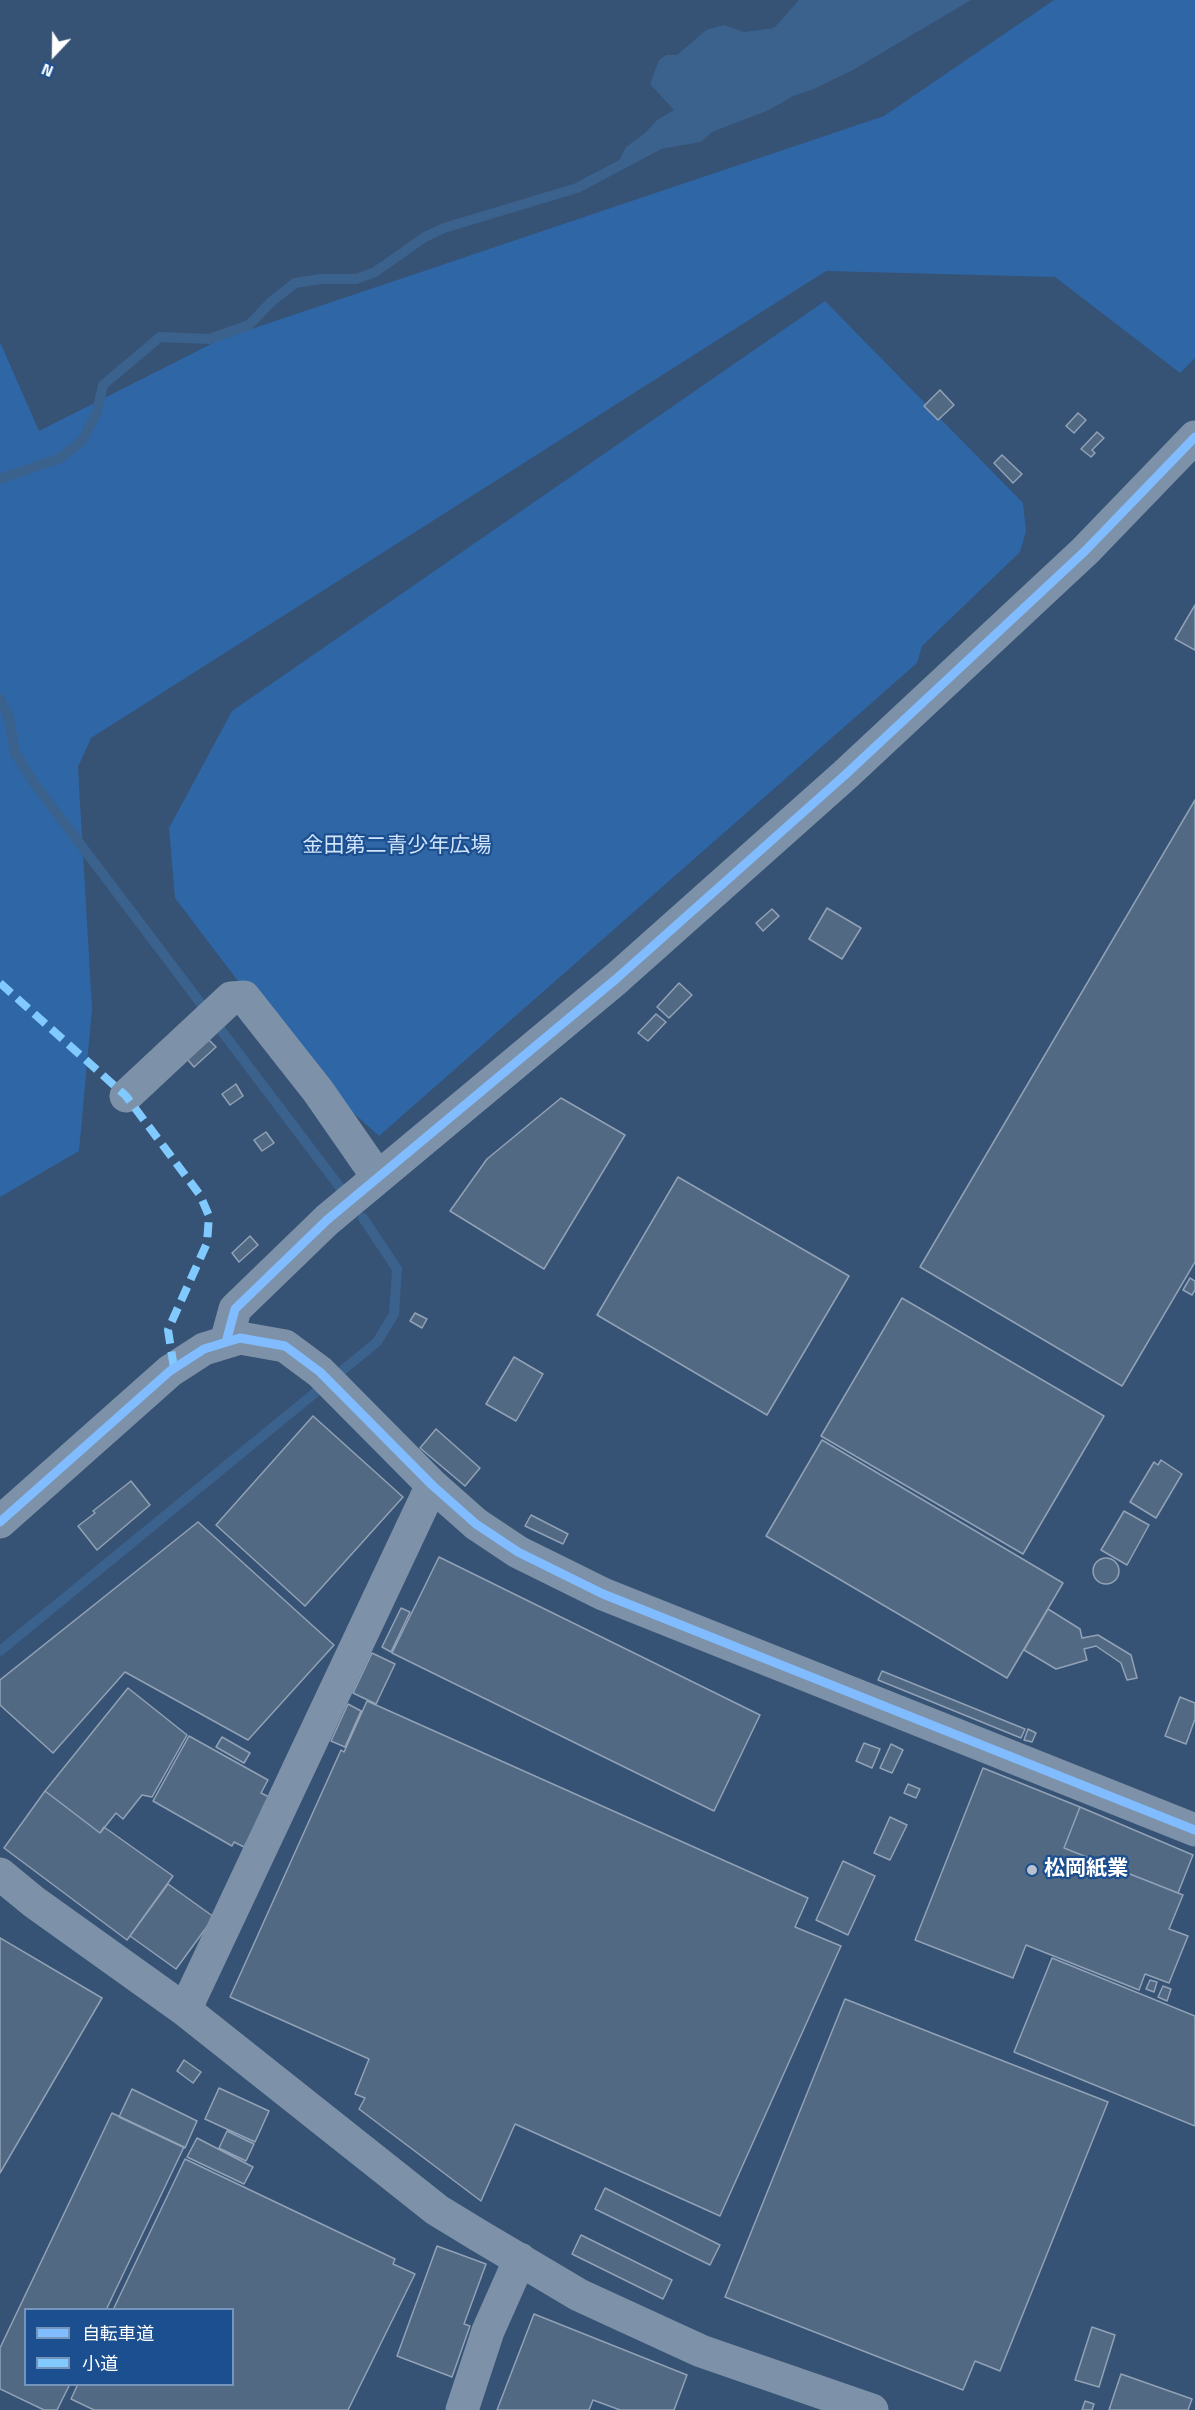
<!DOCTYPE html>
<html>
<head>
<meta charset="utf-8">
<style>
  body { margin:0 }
  #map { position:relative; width:1195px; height:2410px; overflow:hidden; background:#365274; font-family:"Titillium Web","Noto Sans JP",sans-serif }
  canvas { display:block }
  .legend { position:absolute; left:24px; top:2308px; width:210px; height:78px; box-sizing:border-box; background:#1b4f8f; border:2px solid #7695bc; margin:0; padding:8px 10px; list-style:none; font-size:18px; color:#fff }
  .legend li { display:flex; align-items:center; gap:12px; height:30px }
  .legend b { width:30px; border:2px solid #7695bc }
  .north { position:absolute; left:24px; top:24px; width:60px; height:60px; -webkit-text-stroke:4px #1b4f8f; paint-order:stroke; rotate:202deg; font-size:16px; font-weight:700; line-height:24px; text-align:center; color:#fff }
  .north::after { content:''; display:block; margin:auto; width:21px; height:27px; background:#fff; clip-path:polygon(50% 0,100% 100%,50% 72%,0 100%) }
</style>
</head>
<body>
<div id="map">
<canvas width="1195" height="2410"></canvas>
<ul class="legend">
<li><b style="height:8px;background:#80bcff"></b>自転車道</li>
<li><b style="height:8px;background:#80caff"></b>小道</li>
</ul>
<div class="north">N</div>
</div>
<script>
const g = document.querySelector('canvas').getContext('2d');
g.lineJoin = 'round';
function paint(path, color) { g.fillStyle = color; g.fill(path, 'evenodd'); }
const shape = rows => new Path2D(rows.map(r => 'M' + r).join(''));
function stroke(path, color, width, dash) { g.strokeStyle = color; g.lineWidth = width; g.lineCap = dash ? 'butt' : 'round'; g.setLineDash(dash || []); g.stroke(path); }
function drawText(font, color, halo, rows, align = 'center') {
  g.font = font + ' "Titillium Web","Noto Sans JP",sans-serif'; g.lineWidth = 4.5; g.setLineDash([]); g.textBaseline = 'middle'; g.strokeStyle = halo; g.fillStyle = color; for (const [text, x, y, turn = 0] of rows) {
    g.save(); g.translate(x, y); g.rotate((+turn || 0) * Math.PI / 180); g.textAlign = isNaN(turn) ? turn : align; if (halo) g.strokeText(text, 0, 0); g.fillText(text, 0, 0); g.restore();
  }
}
const green = shape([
  [1054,0,1195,0,1195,358,1180,373,1055,277,826,271,91,738,78,767,92,1009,79,1151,0,1197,0,342,39,431,219,340,884,116],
  [825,301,1023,503,1026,531,1020,552,922,646,917,663,379,1136,304,1068,175,898,169,828,232,711]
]);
const water = shape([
  [799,0,971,0,853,70,814,89,793,96,769,110,712,132,701,142,654,150,617,165,626,147,645,133,657,120,674,110,650,84,659,60,666,55,677,55,706,30,724,25,744,32,774,28]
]);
const stream = shape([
  [0,479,60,458,82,441,97,412,103,385,160,337,209,339,249,325,271,302,295,283,320,279,356,279,375,272,425,237,444,228,577,188,662,143],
  [0,699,9,718,15,753,34,783,342,1190],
  [0,1651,377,1342,394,1314,397,1269,363,1218]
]);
const building = shape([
  [940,390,954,405,938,420,924,406,940,390],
  [1078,413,1086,420,1074,433,1066,426,1078,413],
  [1097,432,1104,438,1092,450,1095,453,1091,457,1081,449,1097,432],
  [1002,455,1022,474,1013,483,994,463,1002,455],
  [1195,605,1195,650,1175,639,1195,605],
  [1195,800,1195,1262,1122,1386,920,1267,1195,800],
  [827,908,861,928,842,959,809,939,827,908],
  [772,909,779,916,763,931,756,923,772,909],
  [679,983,692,995,669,1018,657,1007,679,983],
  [656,1014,666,1022,648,1041,638,1033,656,1014],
  [209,1040,216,1047,194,1067,187,1059,209,1040],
  [236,1084,243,1096,230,1105,222,1094,236,1084],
  [561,1098,625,1135,544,1269,450,1211,487,1159,561,1098],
  [266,1132,274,1143,262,1151,254,1140,266,1132],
  [678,1177,849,1276,767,1415,597,1315,678,1177],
  [250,1236,258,1245,239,1262,232,1253,250,1236],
  [1190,1278,1195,1281,1195,1290,1192,1295,1183,1290,1190,1278],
  [902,1298,1104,1416,1023,1554,821,1436,902,1298],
  [415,1313,427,1319,422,1328,410,1321,415,1313],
  [514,1357,543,1374,516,1421,486,1404,514,1357],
  [313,1416,403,1497,305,1606,216,1525,313,1416],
  [436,1429,480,1468,465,1486,420,1448,436,1429],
  [822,1440,1063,1583,1007,1678,766,1536,822,1440],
  [1161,1460,1182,1474,1156,1518,1130,1502,1154,1462,1158,1465,1161,1460],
  [131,1481,150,1505,97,1550,78,1526,95,1513,93,1511,131,1481],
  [1124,1511,1149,1525,1127,1565,1101,1550,1124,1511],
  [531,1515,568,1534,563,1544,525,1526,531,1515],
  [198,1522,334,1645,248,1740,125,1672,53,1753,0,1705,0,1680,198,1522],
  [439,1557,760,1715,714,1811,392,1653,439,1557],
  '1093 1571a13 13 0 1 1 26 0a13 13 0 1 1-26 0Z',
  [401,1608,410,1612,391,1652,382,1647,401,1608],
  [1048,1609,1080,1629,1082,1638,1098,1635,1131,1655,1137,1678,1127,1680,1121,1663,1096,1646,1084,1649,1087,1660,1056,1669,1024,1650,1048,1609],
  [372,1653,395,1664,376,1704,353,1693,372,1653],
  [882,1671,1025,1729,1021,1738,878,1680,882,1671],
  [128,1688,187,1735,152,1797,142,1795,123,1819,116,1813,100,1833,45,1791,128,1688],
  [1180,1697,1195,1703,1195,1719,1186,1744,1165,1736,1180,1697],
  [367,1701,808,1898,795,1927,841,1946,720,2216,515,2124,481,2201,359,2109,365,2098,355,2094,369,2059,230,1997,341,1750,344,1752,367,1701],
  [348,1704,361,1711,345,1747,331,1741,348,1704],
  [1028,1729,1036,1733,1032,1742,1024,1740,1028,1729],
  [189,1736,268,1780,261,1793,271,1798,244,1847,234,1842,232,1846,153,1801,189,1736],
  [222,1737,250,1753,244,1763,216,1747,222,1737],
  [864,1743,880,1749,872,1768,856,1761,864,1743],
  [891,1744,903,1750,892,1773,880,1768,891,1744],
  [983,1768,1080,1807,1064,1848,1183,1895,1169,1929,1188,1936,1169,1983,1145,1974,1139,1990,1026,1945,1013,1978,915,1940,983,1768],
  [908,1784,920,1789,916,1798,904,1793,908,1784],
  [45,1791,100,1833,104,1827,173,1876,127,1940,4,1848,45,1791],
  [1080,1807,1193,1855,1178,1893,1064,1848,1080,1807],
  [890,1817,907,1825,890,1860,874,1853,890,1817],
  [843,1861,875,1876,848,1935,816,1920,843,1861],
  [168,1884,214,1917,176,1969,130,1936,168,1884],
  [0,1938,102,1998,0,2173,0,1938],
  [1052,1958,1195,2016,1195,2126,1014,2052,1052,1958],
  [1150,1980,1157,1982,1154,1992,1146,1989,1150,1980],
  [1163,1986,1171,1989,1167,2001,1158,1997,1163,1986],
  [845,1999,1108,2102,1000,2371,975,2361,963,2390,725,2297,845,1999],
  [184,2060,201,2072,193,2083,177,2071,184,2060],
  [219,2088,269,2111,255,2142,205,2119,219,2088],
  [132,2089,197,2121,185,2148,119,2117,132,2089],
  [112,2113,184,2147,106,2310,26,2310,26,2384,70,2384,57,2410,44,2410,0,2389,0,2348,112,2113],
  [227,2131,254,2144,246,2161,219,2148,227,2131],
  [197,2138,253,2167,244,2184,187,2157,197,2138],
  [185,2159,395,2259,393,2264,415,2274,348,2410,94,2410,71,2399,78,2384,232,2384,232,2310,113,2310,185,2159],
  [605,2188,720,2245,710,2265,595,2209,605,2188],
  [581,2235,672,2280,663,2299,572,2254,581,2235],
  [437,2246,486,2264,464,2324,470,2326,452,2377,397,2356,437,2246],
  [534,2314,687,2375,674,2410,620,2410,593,2400,589,2410,497,2410,534,2314],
  [1092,2327,1115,2335,1099,2387,1075,2380,1092,2327],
  [1121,2374,1192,2399,1188,2410,1109,2410,1121,2374],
  [1085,2401,1094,2404,1092,2410,1082,2410,1085,2401]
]);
const minor = shape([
  [126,1096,231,998,244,997,318,1091,377,1176],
  [226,1342,235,1309,327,1220,616,979,845,775,1085,551,1195,437],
  [0,1522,170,1371,204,1349,240,1338,285,1346,320,1372,432,1485,476,1524,518,1552,603,1594,1195,1830],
  [0,1874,34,1902,185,2010,437,2210,478,2235,579,2295,701,2351,872,2410],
  [185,2010,432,1485],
  [462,2410,488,2331,520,2259]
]);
const quiet = shape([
  [0,983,126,1096,200,1195,209,1216,207,1243,168,1330,174,1368]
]);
const cycleway = shape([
  [226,1342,235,1309,327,1220,616,979,845,775,1085,551,1195,437],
  [0,1522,170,1371,204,1349,240,1338,285,1346,320,1372,432,1485,476,1524,518,1552,603,1594,1195,1830]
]);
const markers = [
  [1032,1870,6,"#b9c2ce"]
];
const parkNames = [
  ["金田第二青少年広場",397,847]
];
const poiNames = [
  ["松岡紙業",1044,1870]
];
paint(green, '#2f66a5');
paint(water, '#3b618d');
stroke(stream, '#3b618d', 10);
paint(building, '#526984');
stroke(building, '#92a2b6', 1.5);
stroke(minor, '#7d92a8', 33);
stroke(quiet, '#80caff', 8, [15, 8]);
stroke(cycleway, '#80bcff', 9);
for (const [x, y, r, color] of markers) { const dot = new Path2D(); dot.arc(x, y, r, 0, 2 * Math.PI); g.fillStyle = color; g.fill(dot); stroke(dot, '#1b4f8f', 2); }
drawText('21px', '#cfe3fa', '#1b4f8f', parkNames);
drawText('bold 21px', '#fff', '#1b4f8f', poiNames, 'left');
</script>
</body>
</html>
